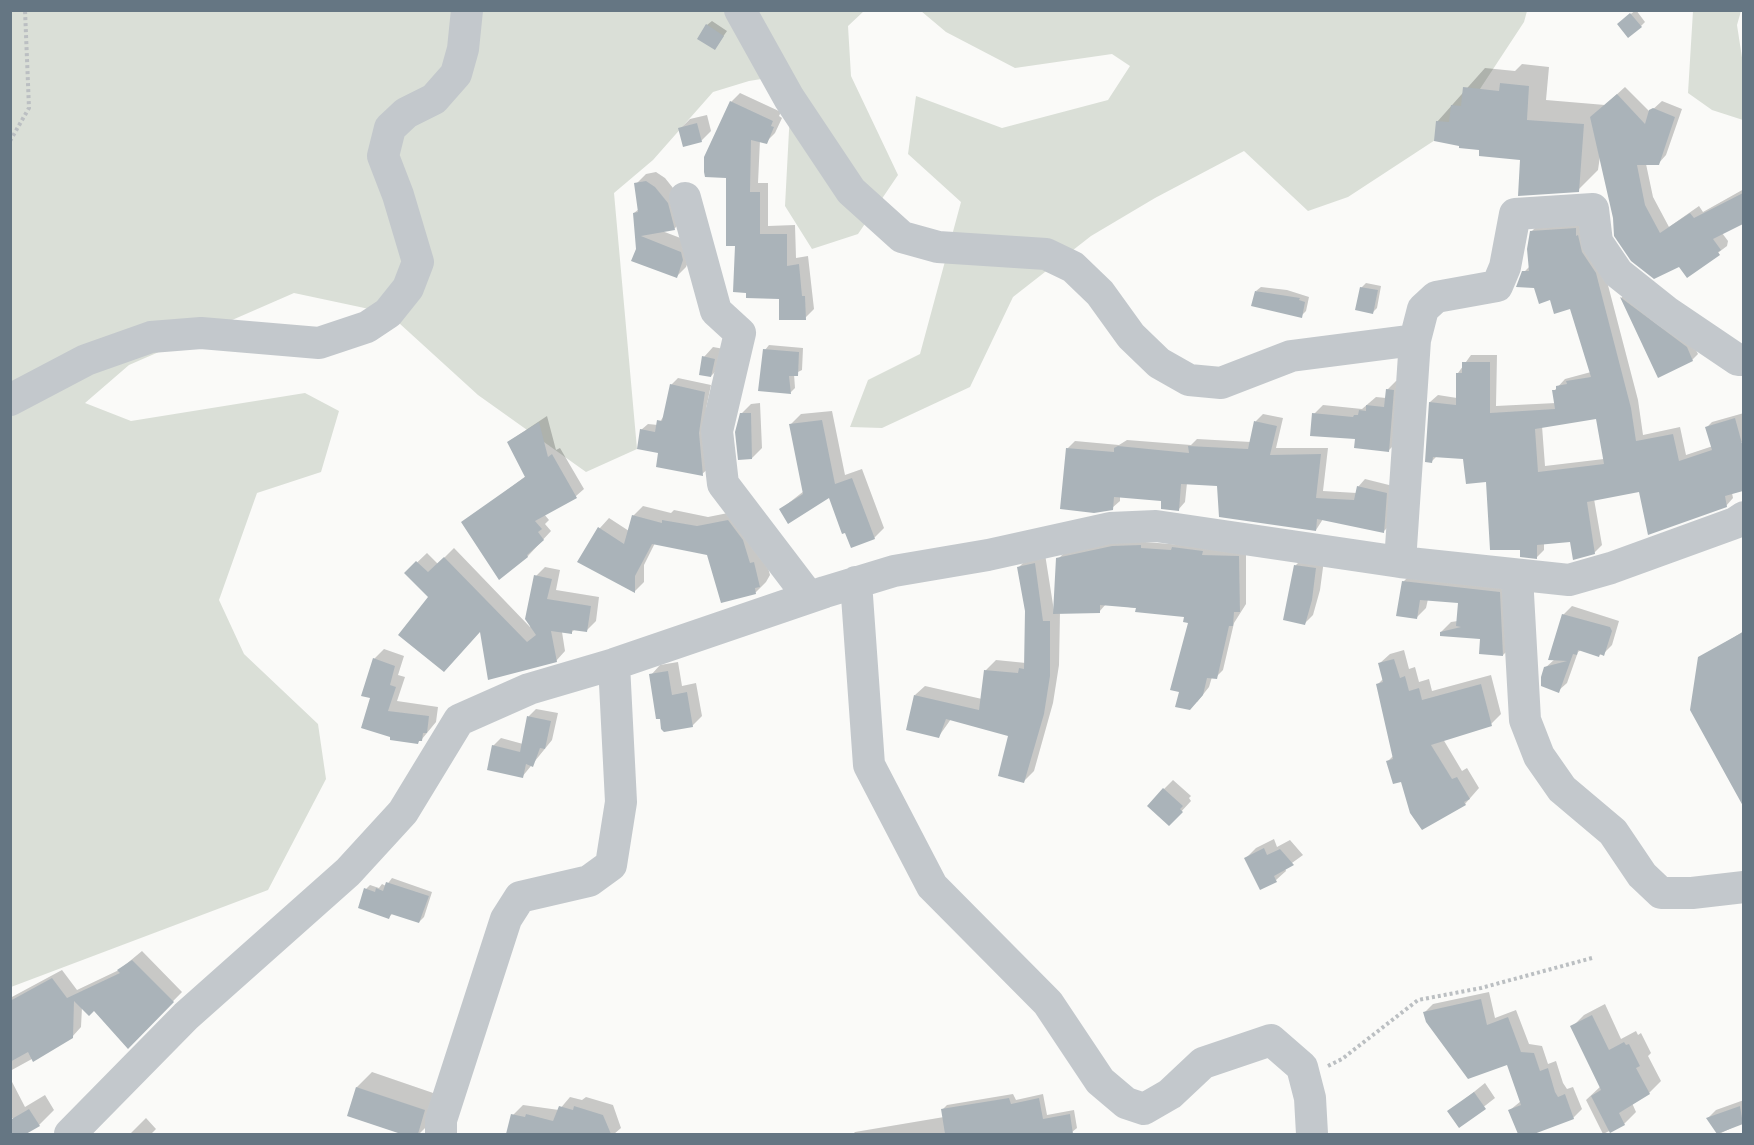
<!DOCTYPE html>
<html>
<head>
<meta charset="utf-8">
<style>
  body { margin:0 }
  #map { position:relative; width:1754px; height:1145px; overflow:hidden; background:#fafaf8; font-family:"Golos Text",sans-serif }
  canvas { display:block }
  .frame { position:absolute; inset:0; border:12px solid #657683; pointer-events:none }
</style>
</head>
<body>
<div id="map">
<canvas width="1754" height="1145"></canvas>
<div class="frame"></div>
</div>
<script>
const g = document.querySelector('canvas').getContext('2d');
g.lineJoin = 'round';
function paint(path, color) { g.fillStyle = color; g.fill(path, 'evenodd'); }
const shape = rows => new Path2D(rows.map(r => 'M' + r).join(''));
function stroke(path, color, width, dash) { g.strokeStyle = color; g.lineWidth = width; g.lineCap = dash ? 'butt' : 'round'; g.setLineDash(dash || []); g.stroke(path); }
const green = shape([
  [11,11,864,11,848,26,851,76,898,175,858,234,812,249,785,206,792,74,749,81,713,92,653,160,614,193,637,449,586,472,478,395,388,313,294,293,129,365,85,403,131,421,305,393,339,411,321,472,257,493,219,600,244,654,318,724,326,779,268,890,11,987],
  [921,11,1527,11,1524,22,1455,127,1348,197,1308,211,1244,151,1155,198,1091,236,1013,297,970,387,882,428,850,427,868,380,920,354,961,202,908,154,916,96,1002,128,1108,100,1130,66,1112,54,1015,68,946,32],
  [1693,11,1741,11,1737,25,1743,64,1743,120,1712,110,1688,93]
]);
const shadow = shape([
  [1636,10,1645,22,1641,26,1623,20],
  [712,21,727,31,715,48,707,25],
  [1522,64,1549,67,1546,100,1605,105,1625,87,1650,112,1662,101,1682,109,1666,155,1658,164,1646,164,1653,197,1669,227,1699,206,1703,212,1744,189,1744,222,1722,233,1728,241,1727,246,1687,276,1600,156,1598,170,1578,190,1522,159,1481,149,1437,122,1485,68,1515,71],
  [740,93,781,112,779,116,782,118,775,133,766,142,760,140,758,183,768,183,768,226,795,225,796,258,808,256,814,309,805,318,780,298,737,244,731,102],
  [707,115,711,131,701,141,680,129,690,119],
  [656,172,665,178,677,193,684,219,674,229,662,231,691,242,693,250,686,267,676,277,637,250,634,213,639,209,636,184,646,174],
  [1583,222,1603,266,1638,400,1643,435,1680,427,1686,455,1713,446,1707,427,1712,422,1744,413,1744,442,1720,443,1739,448,1744,458,1744,489,1732,493,1733,498,1726,506,1640,490,1594,499,1602,545,1594,553,1572,541,1544,543,1544,550,1537,557,1522,548,1487,480,1464,457,1438,455,1432,461,1430,402,1438,395,1457,398,1458,373,1471,355,1497,355,1496,406,1556,403,1554,391,1565,379,1591,372,1571,307,1535,286,1524,272,1530,266,1531,232,1539,224],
  [1598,417,1604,459,1545,466,1542,426],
  [1366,283,1381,286,1377,308,1373,312,1361,288],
  [1261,287,1287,290,1309,297,1306,311,1301,316,1256,291],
  [1626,293,1692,342,1698,354,1692,360,1659,376,1621,298],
  [769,345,803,348,802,370,794,374,795,388,791,392,760,390,765,350],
  [713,347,724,349,721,366,711,376,704,357],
  [678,378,711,385,706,409,709,468,702,474,660,451,641,430,648,424,658,425,665,414,671,385],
  [1396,381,1402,381,1398,441,1389,450,1356,438,1314,414,1323,405,1362,409,1376,397,1386,398,1387,390],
  [760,403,762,448,752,458,741,414,751,404],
  [832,411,845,475,862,469,884,528,874,538,830,496,781,509,804,491,791,424,801,414],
  [1263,414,1283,418,1276,448,1328,448,1323,491,1357,493,1358,487,1365,479,1393,486,1391,524,1383,532,1323,519,1316,530,1219,484,1187,483,1185,502,1178,510,1163,500,1120,496,1120,501,1112,508,1067,449,1075,441,1119,445,1127,440,1191,445,1197,439,1251,442,1256,421],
  [547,416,556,450,560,448,584,489,576,496,544,514,549,520,545,524,551,531,528,556,500,578,463,523,526,476,508,442],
  [643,506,671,513,674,510,708,517,738,511,764,553,770,575,766,582,756,592,722,601,709,554,655,543,644,565,644,582,634,592,579,561,600,528,609,518,629,531,633,516],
  [1120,540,1246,550,1246,604,1234,623,1223,670,1216,677,1212,677,1209,687,1197,702,1180,691,1190,622,1186,615,1106,604,1099,612,1060,612,1059,665,1053,703,1034,771,1024,781,1010,735,951,719,939,736,915,695,925,686,982,699,986,670,996,660,1026,663,1026,610,1018,568,1028,558,1045,554,1054,611,1058,559,1065,552],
  [454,548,530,627,536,576,545,567,560,570,556,590,599,597,596,621,586,631,575,629,571,633,562,632,565,651,556,661,481,630,430,597,406,573,427,553,438,564],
  [1304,557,1324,560,1320,590,1313,615,1304,624,1296,565],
  [1413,572,1509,582,1513,645,1503,655,1481,637,1441,632,1451,622,1458,621,1459,602,1428,599,1426,608,1416,618,1403,582],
  [1572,606,1619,621,1612,645,1603,654,1599,655,1581,650,1578,652,1567,683,1558,691,1545,668,1555,659,1563,615],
  [1744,631,1744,803,1691,710,1700,658],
  [384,649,404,656,398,675,405,677,397,701,438,707,436,722,422,739,371,698,374,659],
  [1404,650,1409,669,1415,667,1419,682,1429,679,1432,691,1491,675,1501,714,1491,724,1443,739,1462,771,1467,768,1479,788,1465,804,1402,780,1388,761,1394,755,1377,685,1383,679,1380,663,1390,654],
  [678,662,682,686,696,683,702,716,692,726,651,675,660,665],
  [536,709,558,713,552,740,522,777,493,746,501,738,523,744,529,716],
  [1173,780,1191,796,1189,798,1191,801,1179,814,1163,790],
  [1274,839,1277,847,1290,840,1303,855,1285,868,1286,871,1276,880,1246,858,1256,848],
  [392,878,432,892,424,917,419,922,393,913,389,917,366,889,370,885,379,888,382,884,386,886],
  [142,951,182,992,128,1047,94,1009,82,1007,81,1027,72,1037,10,1071,10,998,62,970,77,990,119,970],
  [1489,992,1495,1018,1516,1010,1529,1044,1542,1046,1548,1064,1556,1061,1563,1083,1567,1089,1573,1087,1582,1109,1573,1118,1530,1134,1519,1134,1510,1110,1521,1101,1508,1063,1425,1012,1433,1004],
  [1605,1004,1621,1039,1636,1031,1638,1035,1641,1033,1651,1053,1648,1056,1661,1081,1649,1093,1632,1103,1636,1112,1624,1124,1603,1134,1586,1100,1601,1086,1572,1027,1584,1015],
  [372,1072,439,1095,430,1123,419,1134,406,1134,349,1115,357,1087],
  [10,1078,25,1107,45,1095,54,1110,39,1125,23,1134,15,1134,10,1127,14,1118,10,1118],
  [1485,1083,1495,1098,1459,1126,1449,1112],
  [1013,1094,1016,1100,1043,1094,1047,1115,1074,1110,1077,1128,1072,1132,1059,1134,1055,1134,1054,1129,1051,1130,1052,1134,853,1134,855,1132,944,1117,942,1110,947,1105],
  [570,1097,582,1100,586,1097,613,1105,621,1128,614,1134,508,1134,513,1115,523,1105,559,1110],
  [1744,1100,1744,1122,1719,1134,1708,1118,1716,1110],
  [146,1118,156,1129,151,1134,130,1134]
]);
const building = shape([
  [1630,13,1642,27,1628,38,1617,24],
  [706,24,724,36,715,50,697,39],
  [1500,83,1529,86,1527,120,1584,124,1579,192,1518,196,1520,160,1479,156,1479,150,1459,148,1459,146,1434,141,1436,121,1449,122,1451,105,1461,106,1463,87,1499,91],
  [1617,94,1645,124,1649,110,1653,108,1675,117,1659,165,1637,165,1645,205,1660,233,1690,213,1694,218,1743,193,1743,224,1713,239,1721,250,1718,252,1720,255,1687,278,1679,267,1654,279,1631,261,1614,236,1613,218,1590,117],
  [730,101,773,121,771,126,774,127,767,144,751,140,750,192,760,192,760,234,787,234,787,266,799,264,802,296,805,296,806,320,779,320,779,299,746,298,746,293,733,292,735,246,726,246,726,178,705,177,704,172,704,157],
  [697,123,702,142,683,147,678,128],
  [646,181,655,187,668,203,675,230,641,236,681,252,683,260,677,278,631,261,636,249,633,213,638,212,634,183],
  [1576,228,1576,236,1578,235,1582,252,1596,273,1631,408,1636,441,1673,434,1679,461,1712,450,1705,427,1735,418,1743,447,1743,491,1725,496,1727,507,1648,535,1639,492,1587,502,1595,554,1573,560,1570,542,1537,545,1537,559,1520,557,1520,550,1490,550,1486,482,1466,484,1463,459,1433,457,1432,463,1425,462,1429,402,1456,405,1456,373,1462,373,1462,362,1490,362,1490,413,1555,409,1552,390,1556,390,1556,386,1567,384,1566,381,1591,377,1570,309,1554,314,1550,300,1539,304,1534,288,1516,287,1522,271,1529,271,1527,249,1530,231],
  [1596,419,1604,464,1538,472,1535,429],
  [1360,287,1378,290,1373,314,1355,310],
  [1255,291,1300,298,1299,300,1305,302,1302,318,1251,306],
  [1620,297,1687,347,1693,361,1658,378],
  [763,349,799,352,798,376,789,376,791,394,758,391],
  [702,356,715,359,711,377,699,375],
  [670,384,705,392,699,433,703,476,656,467,658,453,637,449,640,429,655,432,657,420,662,421],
  [1386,389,1394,390,1389,452,1354,448,1355,439,1310,436,1312,413,1353,417,1354,415,1358,415,1359,410,1366,411,1366,405,1384,407],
  [740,413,751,413,752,459,738,460,735,432],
  [822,420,835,484,852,478,875,539,851,548,845,533,842,534,829,498,788,524,779,509,803,494,789,424],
  [1254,421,1277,426,1270,455,1321,454,1316,498,1354,500,1357,486,1387,493,1384,533,1317,519,1316,531,1219,517,1217,486,1181,484,1179,511,1161,509,1161,501,1114,497,1113,510,1094,513,1060,509,1066,448,1114,452,1114,448,1118,446,1189,453,1188,446,1248,449],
  [539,422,548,457,552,454,577,498,535,521,542,529,538,532,544,540,527,555,528,557,499,580,461,522,525,477,507,442],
  [632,515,662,523,662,520,697,526,728,520,743,540,750,563,754,562,760,587,755,588,756,594,721,603,707,555,652,544,635,576,635,593,577,562,598,527,624,544],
  [1141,545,1141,548,1171,550,1172,547,1203,551,1202,555,1239,556,1240,612,1234,612,1233,626,1229,626,1217,679,1207,678,1203,695,1190,710,1175,707,1179,692,1170,690,1188,623,1183,622,1184,617,1135,612,1136,608,1100,605,1100,613,1053,614,1056,558,1112,546],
  [444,557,527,642,536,635,525,619,534,575,552,579,547,599,591,606,587,632,572,630,572,634,551,631,557,662,488,680,480,632,444,672,398,635,428,597,404,573,416,561,428,572],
  [1035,563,1043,621,1050,621,1050,676,1044,714,1024,783,998,776,1008,736,946,719,939,738,906,730,914,695,979,710,984,670,1018,673,1019,668,1024,669,1025,611,1017,567],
  [1294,565,1316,568,1312,600,1305,625,1283,620],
  [1402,581,1500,592,1503,656,1479,654,1480,639,1440,636,1440,632,1461,627,1456,626,1458,603,1420,600,1417,619,1396,616],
  [1562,614,1610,627,1612,631,1604,656,1600,654,1599,657,1578,650,1577,655,1573,654,1559,693,1541,686,1541,677,1544,667,1567,661,1548,660],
  [1743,632,1743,806,1690,710,1698,657],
  [373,658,395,666,390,685,396,687,388,711,429,716,427,733,423,733,422,741,419,741,418,744,390,740,390,737,361,728,370,698,361,696],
  [1394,659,1400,678,1405,676,1409,691,1419,688,1422,700,1481,684,1492,726,1431,745,1452,779,1457,777,1470,799,1464,802,1466,805,1422,830,1410,813,1401,782,1393,784,1386,761,1393,759,1376,684,1383,682,1378,663],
  [668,671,672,695,687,692,693,727,664,732,661,729,660,719,656,719,649,674],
  [527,716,551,721,545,749,540,748,533,767,526,764,523,778,487,770,492,745,520,752],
  [1163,788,1183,806,1180,809,1183,812,1169,826,1147,806],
  [1264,848,1267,855,1280,849,1294,865,1274,876,1277,882,1260,890,1244,858],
  [386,882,429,896,419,923,391,914,389,919,358,908,364,888,375,892,376,888,383,891],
  [132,960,174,1002,128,1049,94,1011,89,1016,74,1001,73,1038,33,1062,28,1052,10,1062,10,1001,52,978,67,998,120,973,117,970],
  [1481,999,1487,1025,1508,1017,1521,1052,1534,1053,1540,1071,1548,1068,1555,1092,1558,1097,1565,1094,1574,1119,1534,1134,1518,1134,1508,1110,1521,1105,1507,1065,1468,1079,1426,1022,1423,1012],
  [1592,1015,1609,1050,1624,1042,1626,1045,1629,1044,1640,1066,1636,1068,1650,1094,1619,1113,1625,1125,1610,1133,1591,1096,1601,1090,1570,1026],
  [356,1087,425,1110,418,1134,401,1134,347,1116],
  [1474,1092,1486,1109,1459,1128,1447,1111],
  [1009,1098,1011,1104,1039,1098,1043,1119,1070,1114,1073,1134,945,1134,941,1109],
  [559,1106,573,1110,574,1106,603,1115,611,1134,506,1134,511,1114,525,1117,526,1114,553,1121],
  [1740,1106,1743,1124,1717,1134,1706,1118],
  [29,1109,40,1126,26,1134,10,1134,10,1120]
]);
const path = shape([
  [10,141,29,108,25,10],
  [1328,1066,1342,1059,1418,1000,1481,988,1592,958]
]);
const minor = shape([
  [740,10,789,98,851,191,902,237,938,247,1046,254,1073,267,1100,293,1131,336,1159,363,1189,380,1221,383,1291,356,1415,340],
  [685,198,716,311,740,333,717,431,723,484,809,597],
  [10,400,86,360,151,337,201,333,319,343,367,327,388,313,408,288,418,262,398,195,383,156,390,128,406,113,434,99,456,74,463,49,467,10],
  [1400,562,1415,340,1423,309,1436,297,1497,286,1505,267,1515,214,1593,209,1597,242,1618,273,1667,312,1738,360,1744,360],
  [1517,576,1525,720,1539,756,1562,789,1613,832,1642,875,1661,893,1692,893,1744,887],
  [856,582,869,765,932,886,1048,1003,1100,1081,1126,1103,1144,1109,1170,1094,1203,1063,1271,1040,1302,1067,1310,1098,1312,1134],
  [70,1134,186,1016,348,872,403,812,459,720,529,689,614,664,825,592,894,571,988,555,1110,528,1156,526,1400,562,1569,580,1611,568,1735,523,1744,517],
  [441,1134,441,1120,506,919,520,897,589,881,611,865,621,802,614,664]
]);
paint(green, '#dadfd7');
paint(shadow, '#0003');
paint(building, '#aab3b9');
stroke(path, '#bbbfc2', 4, [3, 3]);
stroke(minor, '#c3c8cc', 32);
</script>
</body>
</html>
